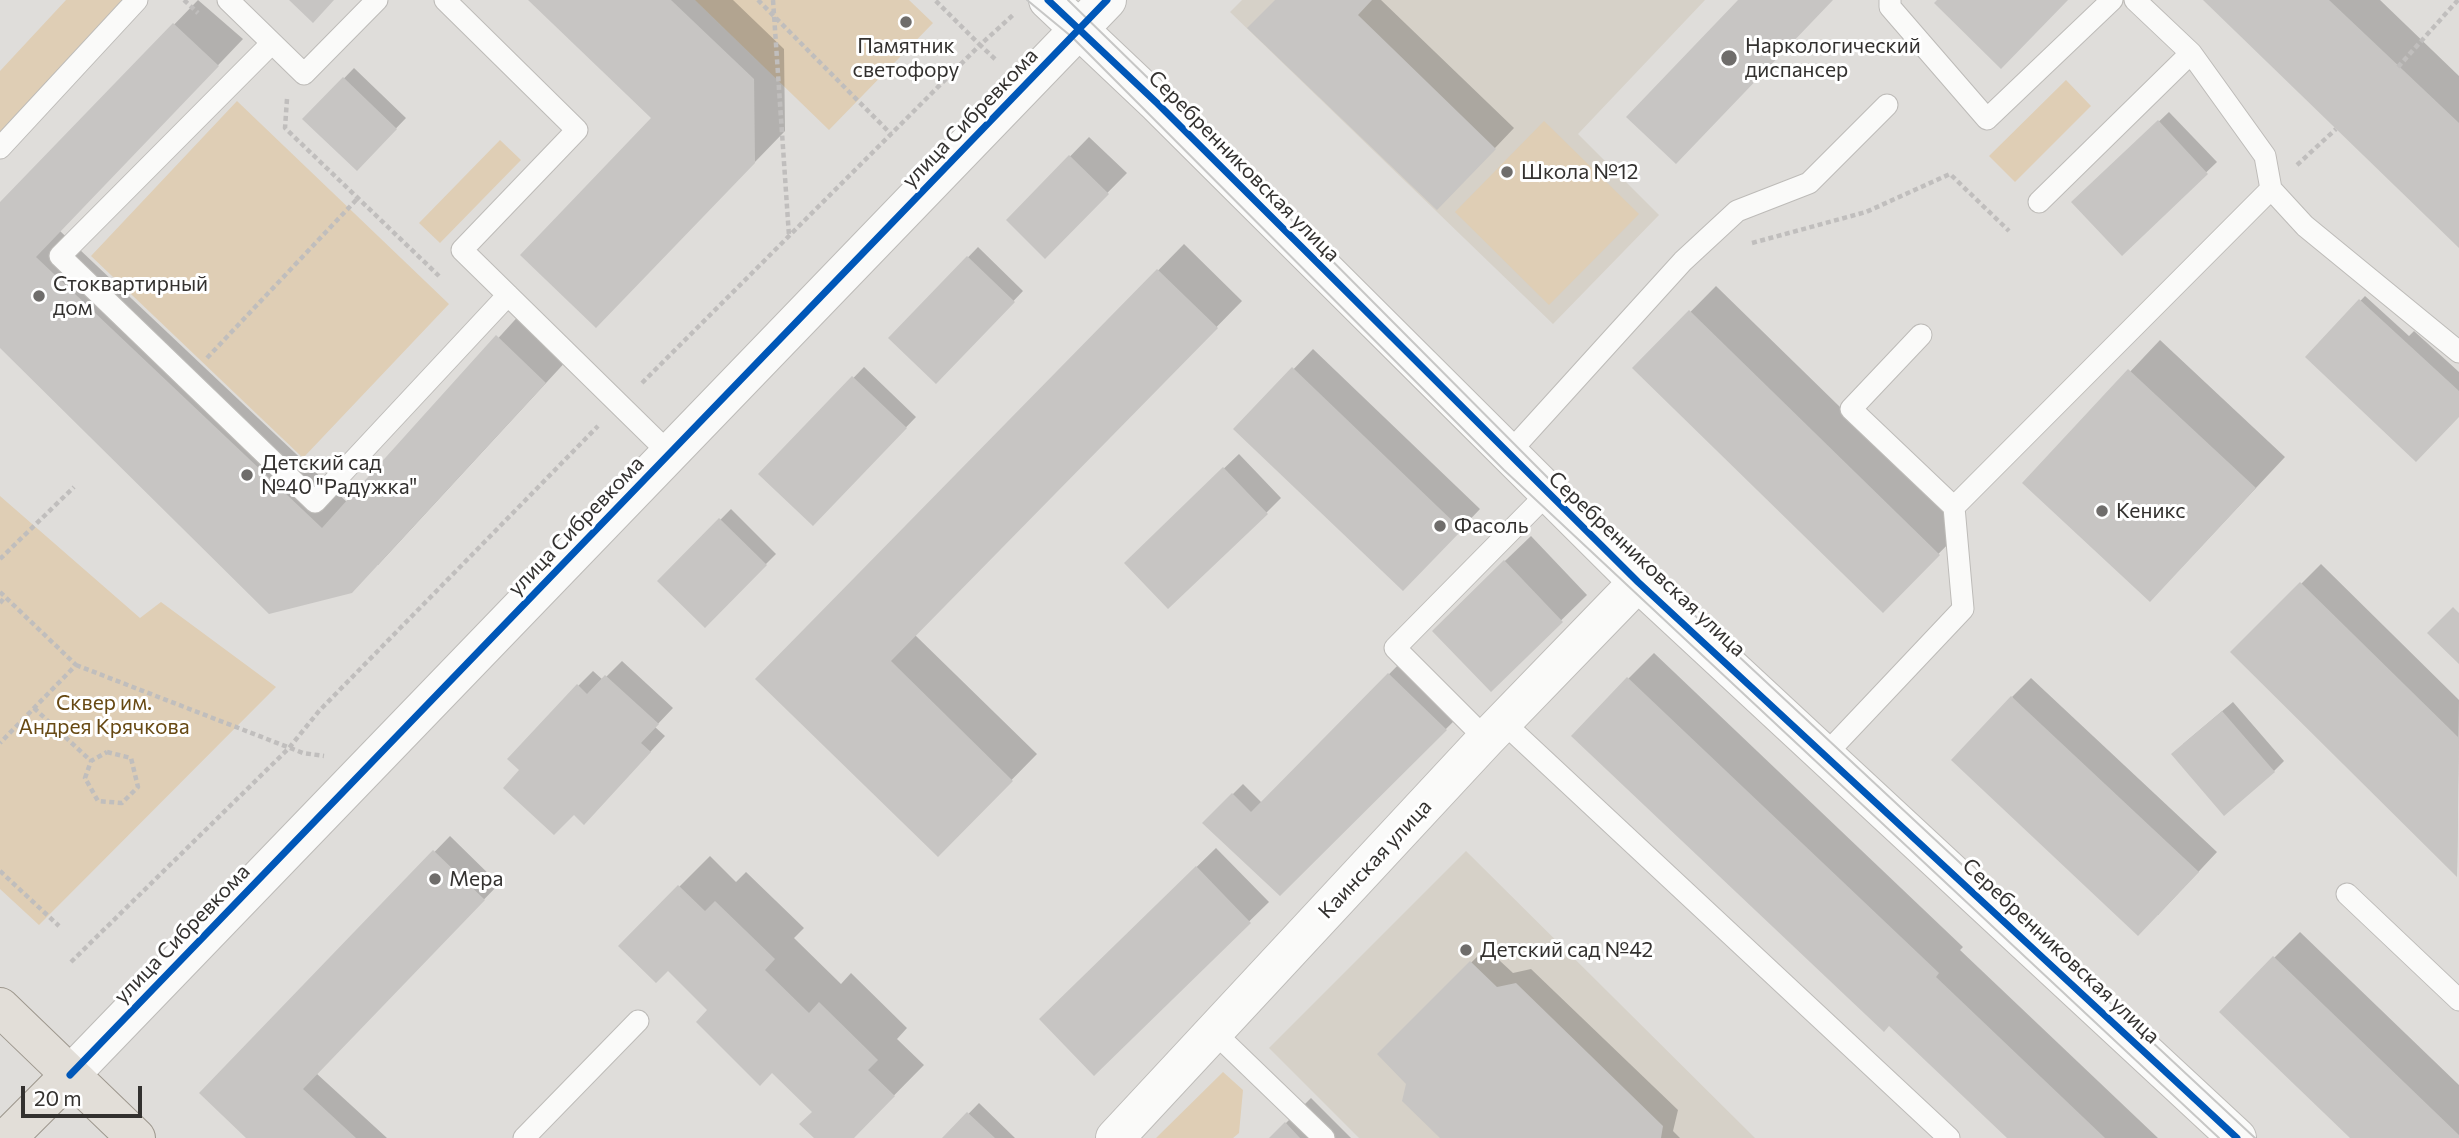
<!DOCTYPE html>
<html>
<head>
<meta charset="utf-8">
<style>
  body { margin:0 }
  #map { position:relative; width:2459px; height:1138px; overflow:hidden; background:#dfddda; font-family:Commissioner,sans-serif }
  canvas { display:block }
  .scale { position:absolute; left:21px; top:1086px; width:121px; height:32px; box-sizing:border-box; border:4px solid #33312f; border-top:0; padding-left:9px; font-size:21px; line-height:24px; white-space:nowrap; color:#33312f; -webkit-text-stroke:5px #fff; paint-order:stroke }
</style>
</head>
<body>
<div id="map">
<canvas width="2459" height="1138"></canvas>
<div class="scale">20 m</div>
</div>
<script>
const g = document.querySelector('canvas').getContext('2d');
g.lineJoin = 'round';
function paint(path, color) { g.fillStyle = color; g.fill(path, 'evenodd'); }
const shape = rows => new Path2D(rows.map(r => 'M' + r).join(''));
function stroke(path, color, width, dash) { g.strokeStyle = color; g.lineWidth = width; g.lineCap = dash ? 'butt' : 'round'; g.setLineDash(dash || []); g.stroke(path); }
function drawText(font, color, halo, rows, align = 'center') {
  g.font = font + ' Commissioner,sans-serif'; g.lineWidth = 6; g.setLineDash([]); g.textBaseline = 'middle'; g.strokeStyle = halo; g.fillStyle = color; for (const [text, x, y, turn = 0] of rows) {
    g.save(); g.translate(x, y); g.rotate((+turn || 0) * Math.PI / 180); g.textAlign = isNaN(turn) ? turn : align; if (halo) g.strokeText(text, 0, 0); g.fillText(text, 0, 0); g.restore();
  }
}
const built = shape([
  [1242,0,1705,0,1578,134,1659,215,1553,324,1230,12],
  [1466,851,1755,1138,1359,1138,1269,1048]
]);
const green = shape([
  [66,0,123,0,0,132,0,71],
  [695,0,909,0,933,23,829,130],
  [2066,80,2091,106,2015,182,1989,156],
  [237,101,449,304,303,458,91,256],
  [1544,121,1639,214,1549,305,1455,212],
  [500,140,521,160,440,243,419,223],
  [0,496,140,618,161,602,276,687,39,925,0,889],
  [1223,1072,1243,1090,1239,1133,1233,1138,1156,1138]
]);
const shadow = shape([
  [198,0,243,39,60,231,348,503,523,311,570,357,378,565,0,345,0,204],
  [530,0,733,0,784,49,785,131,626,295,653,118],
  [1277,0,1381,0,1514,128,1456,189],
  [2206,0,2380,0,2459,76,2459,246],
  [354,68,406,118,357,169,305,119],
  [2169,112,2217,162,2122,253,2074,202],
  [1089,137,1127,173,1045,256,1008,220],
  [1184,244,1242,301,915,635,1037,754,938,855,758,679],
  [978,247,1023,291,936,382,890,338],
  [1716,286,1964,528,1883,610,1635,368],
  [2365,296,2409,336,2414,331,2459,372,2459,415,2307,357],
  [2160,340,2285,457,2180,569,2025,483],
  [1313,349,1480,509,1422,570,1236,429],
  [864,367,916,417,813,524,761,474],
  [1239,454,1281,498,1266,513,1141,548],
  [731,509,776,554,705,625,660,581],
  [1531,536,1587,595,1491,689,1459,605],
  [2321,564,2459,700,2457,875,2233,652],
  [1654,653,1963,947,1960,950,2158,1138,2009,1138,1628,679],
  [1404,659,1461,714,1280,894,1204,823,1243,784,1262,803],
  [622,661,673,708,655,727,665,736,599,807,522,770,578,686,593,671,603,680],
  [2031,678,2217,852,2158,915,2012,697],
  [2233,702,2284,761,2274,771,2183,744],
  [450,836,499,884,316,1073,387,1138,249,1138,201,1093],
  [1216,848,1269,902,1094,1073,1041,1019],
  [710,856,736,882,746,872,804,928,794,938,841,984,851,973,907,1028,897,1039,924,1065,852,1138,817,1138,814,1111,668,969,620,946],
  [2300,932,2459,1085,2459,1138,2352,1138,2274,958],
  [1486,948,1513,973,1531,969,1678,1110,1673,1131,1680,1138,1443,1138,1408,1083,1379,1054],
  [1311,1098,1351,1138,1271,1138],
  [979,1103,1015,1138,945,1138]
]);
const building = shape([
  [289,0,334,0,313,23],
  [528,0,671,0,754,79,755,163,596,328,520,255,651,118],
  [1275,0,1372,0,1358,15,1496,149,1437,210,1247,28],
  [1738,0,1833,0,1676,164,1626,117],
  [1937,0,2068,0,2001,69,1934,3],
  [2203,0,2329,0,2459,123,2459,248],
  [173,23,219,66,36,257,322,528,496,335,546,383,352,593,269,614,0,348,0,202],
  [343,77,397,129,357,171,302,119],
  [2158,120,2208,174,2122,256,2071,202],
  [1069,155,1109,194,1045,259,1006,220],
  [967,256,1015,302,936,384,888,338],
  [1157,269,1218,328,891,661,1013,781,938,857,755,679],
  [2359,299,2459,391,2459,417,2416,462,2305,357],
  [1689,310,1940,555,1883,613,1632,368],
  [1292,367,1462,530,1403,591,1233,429],
  [2128,369,2256,488,2150,602,2022,483],
  [852,376,907,428,813,526,758,474],
  [1223,467,1268,514,1168,609,1124,563],
  [719,518,767,565,705,628,657,581],
  [1504,560,1563,622,1491,692,1432,631],
  [2300,582,2459,738,2457,877,2230,652],
  [2453,607,2459,613,2459,664,2427,633],
  [1388,673,1447,730,1280,896,1202,823,1232,793,1251,812],
  [605,675,659,724,641,743,651,752,584,825,574,815,554,835,503,788,519,770,507,759,577,684,587,694],
  [1627,677,1939,973,1936,977,2105,1138,2007,1138,1889,1026,1884,1032,1571,736],
  [2011,696,2199,872,2138,936,1951,760],
  [2222,711,2275,772,2224,816,2171,754],
  [433,850,485,900,303,1089,356,1138,246,1138,199,1093],
  [1196,866,1251,923,1094,1076,1039,1019],
  [678,885,705,911,715,901,775,959,765,970,809,1013,819,1002,878,1060,868,1070,895,1096,854,1138,814,1138,799,1124,812,1112,772,1073,760,1086,696,1022,707,1010,668,971,656,983,618,946],
  [2273,956,2459,1135,2459,1138,2350,1138,2219,1012],
  [1470,961,1497,987,1516,983,1663,1126,1661,1138,1440,1138,1402,1101,1406,1084,1377,1054],
  [967,1112,995,1138,942,1138],
  [1285,1122,1300,1138,1269,1138]
]);
const path = shape([
  [184,0,198,13],
  [758,0,891,134],
  [773,0,789,236],
  [995,59,980,45,1013,15],
  [2398,67,2458,0],
  [287,99,285,128,439,276],
  [2297,165,2336,129],
  [1752,243,1866,212,1950,174,2009,231],
  [207,358,358,198],
  [642,383,980,45,935,0],
  [0,559,74,487],
  [0,592,76,665,0,743],
  [0,603,5,597],
  [76,665,303,753,324,756],
  [34,708,91,761],
  [107,752,131,758,138,787,122,803,98,801,85,778,91,761,107,752],
  [0,871,59,926],
  [71,962,289,748,319,711,598,426]
]);
const service = shape([
  [228,0,304,74,377,0],
  [445,0,577,130,462,250,670,454],
  [1890,0,1890,7,1987,119,2112,0],
  [2135,0,2191,53,2265,156,2271,189,2305,226,2459,352],
  [272,43,60,256,315,502,508,295],
  [0,148,137,0],
  [2039,202,2191,53],
  [1921,335,1851,409,1954,507],
  [1507,455,1683,261,1737,211,1809,183,1887,105],
  [1503,722,1949,1138],
  [1486,739,1395,648,1547,494],
  [1825,755,1963,609,1954,507,2271,189],
  [2347,894,2459,1000],
  [1214,1032,1324,1138],
  [524,1138,638,1021]
]);
const minor = shape([
  [70,1075,1107,0],
  [1115,1138,1486,739,1638,582]
]);
const tertiary = shape([
  [1048,0,1158,104,1638,582,2237,1138]
]);
const primary = shape([
  [0,1007,136,1138],
  [7,1138,70,1075]
]);
const tram = shape([
  [1027,0,1072,37,1504,470,2219,1138],
  [1068,0,1237,165,1555,485,2255,1138]
]);
const cycleway = shape([
  [1048,0,1158,104,1638,582,2237,1138],
  [70,1075,1107,0]
]);
const markers = [
  [906,22,7,"#6f6d6b"],
  [1729,58,9,"#6f6d6b"],
  [1507,172,7,"#6f6d6b"],
  [39,296,7,"#6f6d6b"],
  [247,475,7,"#6f6d6b"],
  [2102,511,7,"#6f6d6b"],
  [1440,526,7,"#6f6d6b"],
  [435,879,7,"#6f6d6b"],
  [1466,950,7,"#6f6d6b"]
];
const poiNames = [
  ["Памятник",906,46,"center"],
  ["светофору",906,70,"center"],
  ["Наркологический",1745,46],
  ["диспансер",1745,70],
  ["Школа №12",1521,172],
  ["Стоквартирный",53,284],
  ["дом",53,308],
  ["Детский сад",261,463],
  ["№40 \"Радужка\"",261,487],
  ["Кеникс",2116,511],
  ["Фасоль",1454,526],
  ["Мера",449,879],
  ["Детский сад №42",1480,950]
];
const streetNames = [
  ["улица Сибревкома",970,118,-46],
  ["Серебренниковская улица",1244,166,45],
  ["улица Сибревкома",576,526,-46],
  ["Серебренниковская улица",1647,564,43],
  ["Каинская улица",1375,859,-47],
  ["улица Сибревкома",182,934,-46],
  ["Серебренниковская улица",2061,951,43]
];
const parkNames = [
  ["Сквер им.",104,703],
  ["Андрея Крячкова",104,727]
];
paint(built, '#d6d1c8');
paint(green, '#dfceb5');
paint(shadow, '#0003');
paint(building, '#c7c5c3');
stroke(service, '#bdbbb8', 23);
stroke(minor, '#bdbbb8', 40);
stroke(tertiary, '#bdbbb8', 40);
stroke(primary, '#9d978d', 40);
stroke(path, '#c0bebd', 4.5, [5, 3.5]);
stroke(service, '#fafaf9', 21);
stroke(minor, '#fafaf9', 38);
stroke(tertiary, '#fafaf9', 38);
stroke(primary, '#e2ded8', 38);
stroke(tram, '#c7c7c6', 2);
stroke(cycleway, '#0057b8', 7);
for (const [x, y, r, color] of markers) { const dot = new Path2D(); dot.arc(x, y, r, 0, 2 * Math.PI); g.fillStyle = color; g.fill(dot); stroke(dot, '#fff', 2.5); }
drawText('21px', '#33312f', '#fff', poiNames, 'left');
drawText('21px', '#33312f', '#fff', streetNames);
drawText('21px', '#674913', '#fff', parkNames);
</script>
</body>
</html>
